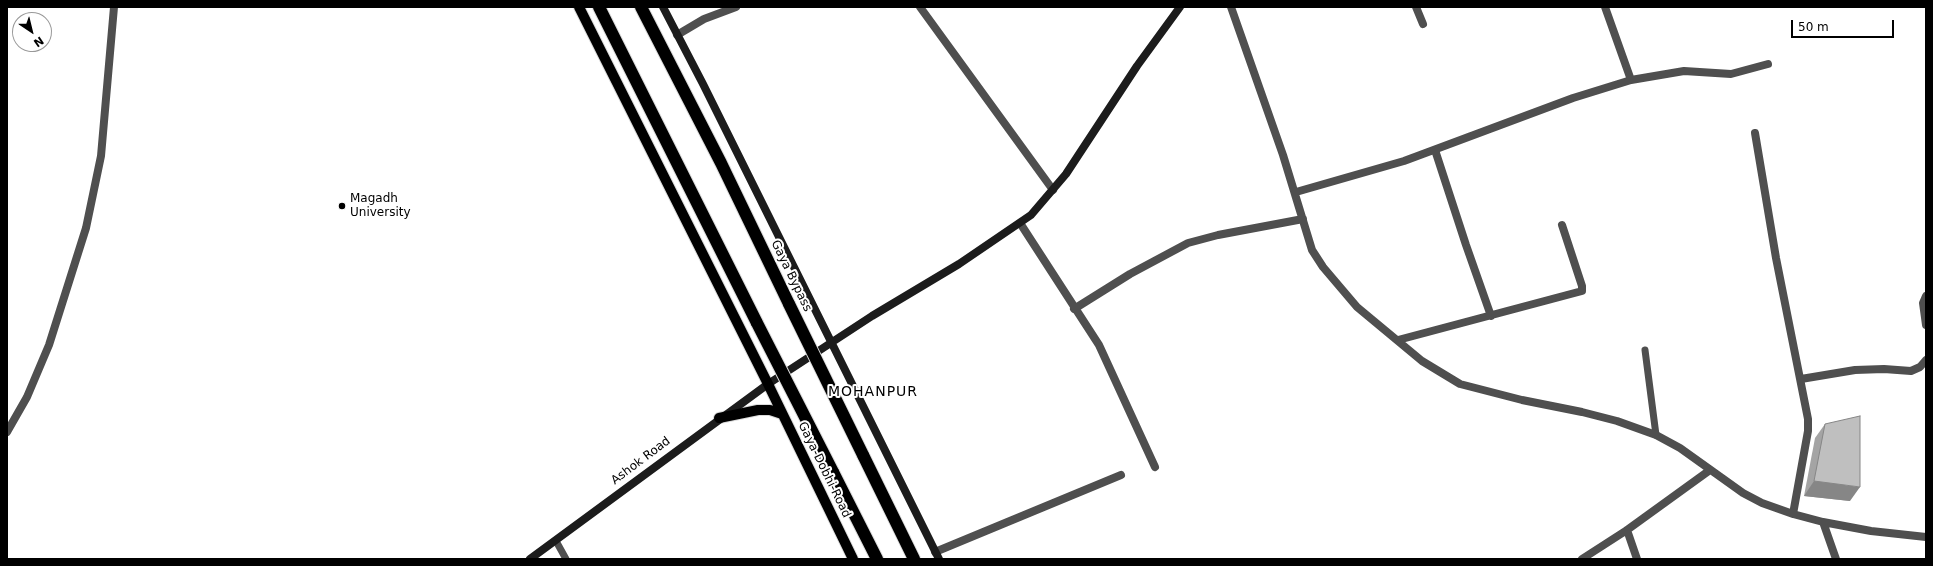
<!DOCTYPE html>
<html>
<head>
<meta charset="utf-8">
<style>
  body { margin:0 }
  #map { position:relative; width:1933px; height:566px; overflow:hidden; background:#fff; font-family:"DejaVu Sans",sans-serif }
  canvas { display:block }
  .frame { position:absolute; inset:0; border:8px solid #000; pointer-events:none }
  .north { position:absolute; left:12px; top:12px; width:40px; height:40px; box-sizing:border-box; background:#fff; border:1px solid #999; border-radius:50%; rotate:145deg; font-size:11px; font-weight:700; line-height:16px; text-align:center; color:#000 }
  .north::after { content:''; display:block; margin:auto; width:14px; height:18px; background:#000; clip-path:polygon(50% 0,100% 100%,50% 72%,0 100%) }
  .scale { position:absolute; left:1791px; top:20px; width:103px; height:18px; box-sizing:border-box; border:2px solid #000; border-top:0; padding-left:5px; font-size:12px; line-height:14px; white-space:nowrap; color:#000; -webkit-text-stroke:3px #fff; paint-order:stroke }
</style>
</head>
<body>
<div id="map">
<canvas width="1933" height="566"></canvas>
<div class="frame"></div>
<div class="north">N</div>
<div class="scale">50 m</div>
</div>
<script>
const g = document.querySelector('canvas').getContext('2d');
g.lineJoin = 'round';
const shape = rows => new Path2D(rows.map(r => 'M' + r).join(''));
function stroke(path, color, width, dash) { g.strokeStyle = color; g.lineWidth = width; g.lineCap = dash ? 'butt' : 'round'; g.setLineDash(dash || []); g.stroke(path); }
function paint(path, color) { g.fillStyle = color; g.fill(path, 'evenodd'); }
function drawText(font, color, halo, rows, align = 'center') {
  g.font = font + ' "DejaVu Sans",sans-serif'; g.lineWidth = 4; g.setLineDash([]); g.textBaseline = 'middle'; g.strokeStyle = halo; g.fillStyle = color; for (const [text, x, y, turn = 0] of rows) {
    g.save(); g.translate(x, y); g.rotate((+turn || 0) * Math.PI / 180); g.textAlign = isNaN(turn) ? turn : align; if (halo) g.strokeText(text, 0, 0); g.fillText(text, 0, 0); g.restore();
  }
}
const lane = shape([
  [1645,350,1656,435],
  [556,541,566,559]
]);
const street = shape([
  [920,7,1053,190],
  [1231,7,1283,155,1312,250,1323,267,1357,307,1422,361,1460,384,1522,400,1582,412,1617,421,1656,435,1680,448,1743,493,1762,503,1793,514,1823,522,1871,531,1926,537],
  [1416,7,1423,24],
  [1605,7,1631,80],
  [677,35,704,19,736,7],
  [1755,133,1776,258,1808,419,1808,431,1793,514],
  [1435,150,1466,245,1491,316],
  [1296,192,1404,161,1573,98,1631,80,1684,71,1731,74,1768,64],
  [1020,223,1099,345,1155,467],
  [1926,296,1923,303,1926,325],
  [1074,309,1130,274,1188,243,1218,235,1303,219],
  [1398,340,1582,291,1582,286,1562,225],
  [1801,379,1855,370,1884,369,1911,371,1920,367,1926,360],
  [7,432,27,397,49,345,86,228,101,156,114,7],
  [1823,522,1836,559],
  [1627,530,1637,559],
  [935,552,1121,475],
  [1582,559,1627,530,1710,470]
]);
const secondary = shape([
  [663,7,703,84,939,559],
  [530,559,768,384,872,316,959,264,1031,215,1066,174,1137,66,1180,7]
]);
const primary = shape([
  [579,7,768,384,853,559],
  [719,418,758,410,770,410,782,414]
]);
const highway = shape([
  [599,7,757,323],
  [641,7,721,163,789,304],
  [863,455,914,559],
  [833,472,877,559]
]);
const highwayBridge = shape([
  [789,304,863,455],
  [757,323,833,472]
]);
const wall = shape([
  [1825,424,1850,501,1804,496,1815,438]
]);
const shadedWall = shape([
  [1814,481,1860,487,1850,501,1804,496]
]);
const building = shape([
  [1860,416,1860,487,1814,481,1825,424,1860,416]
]);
const markers = [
  [342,206,4,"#000"]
];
const poiNames = [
  ["Magadh",350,199],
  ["University",350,213]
];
const streetNames = [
  ["Gaya Bypass",791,276,64],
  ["Ashok Road",641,461,-37],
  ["Gaya-Dobhi-Road",824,470,64]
];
const quarterNames = [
  ["MOHANPUR",873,392]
];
stroke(primary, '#dbdbdb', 12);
stroke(highway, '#dbdbdb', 14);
stroke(lane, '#4f4f4f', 7);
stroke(street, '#4f4f4f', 8);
stroke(secondary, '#1c1c1c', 8);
stroke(primary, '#000', 10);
stroke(highway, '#000', 12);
stroke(highwayBridge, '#dbdbdb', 14, []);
stroke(highwayBridge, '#000', 12);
paint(wall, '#a4a4a4');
paint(shadedWall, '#868686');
paint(building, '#bfbfbf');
stroke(building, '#868686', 1);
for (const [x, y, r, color] of markers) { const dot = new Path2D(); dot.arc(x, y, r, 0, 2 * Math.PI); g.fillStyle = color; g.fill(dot); stroke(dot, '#fff', 1.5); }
drawText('12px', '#000', '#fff', poiNames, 'left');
drawText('12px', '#000', '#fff', streetNames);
g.letterSpacing = '1px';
drawText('14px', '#000', '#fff', quarterNames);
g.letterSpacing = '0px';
</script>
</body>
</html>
